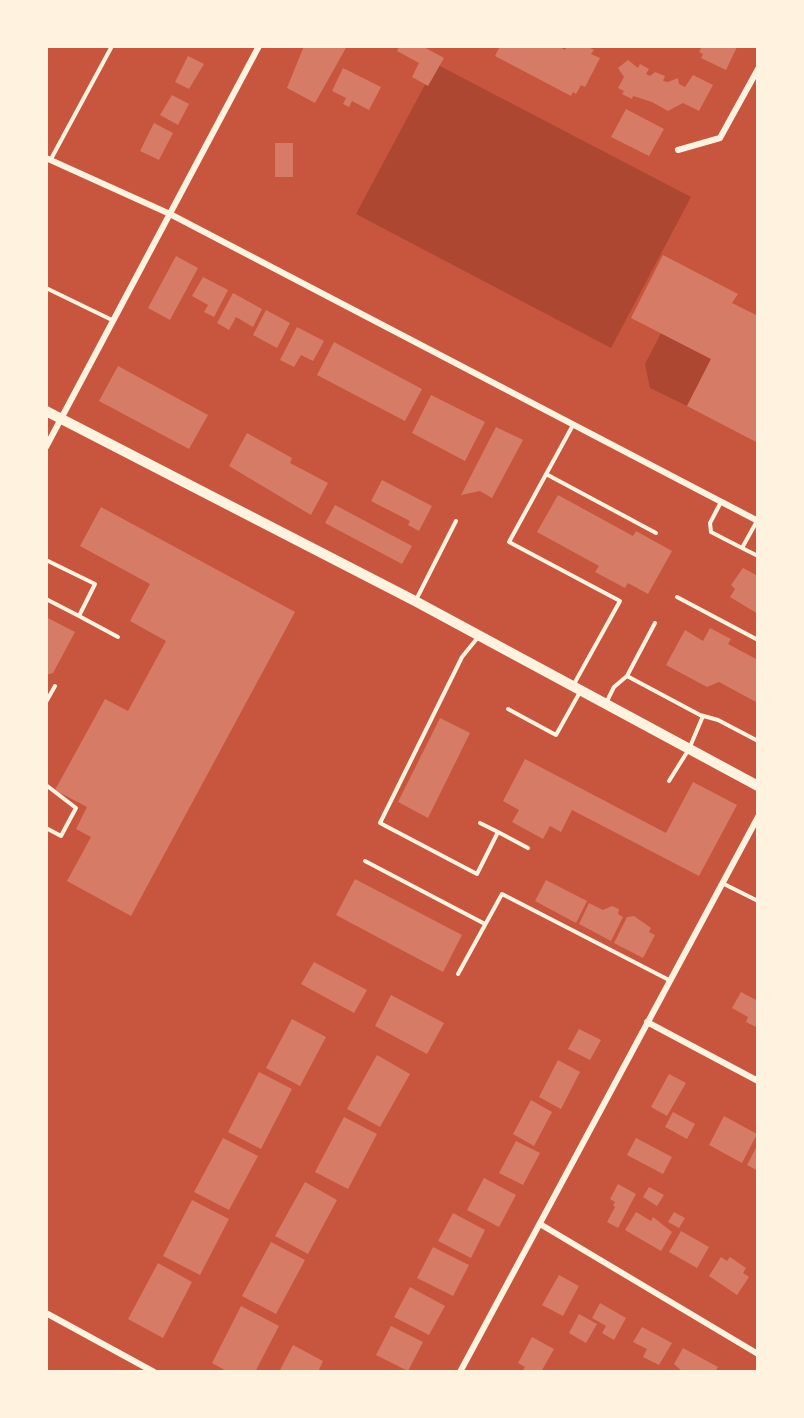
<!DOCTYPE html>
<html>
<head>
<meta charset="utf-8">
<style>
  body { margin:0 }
  #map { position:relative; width:804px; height:1418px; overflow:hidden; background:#c8553d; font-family:"Public Sans",sans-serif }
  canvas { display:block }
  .frame { position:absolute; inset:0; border:48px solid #fff3e0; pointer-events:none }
</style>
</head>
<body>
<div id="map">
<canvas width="804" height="1418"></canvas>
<div class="frame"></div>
</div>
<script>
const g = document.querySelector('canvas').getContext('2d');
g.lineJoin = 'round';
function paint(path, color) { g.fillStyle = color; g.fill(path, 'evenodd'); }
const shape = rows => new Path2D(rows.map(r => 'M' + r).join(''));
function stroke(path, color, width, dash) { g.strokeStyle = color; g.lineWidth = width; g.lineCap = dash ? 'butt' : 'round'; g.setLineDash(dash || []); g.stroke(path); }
const green = shape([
  [436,64,691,197,611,348,356,214],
  [661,333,711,359,687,406,650,388,645,364]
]);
const building = shape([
  [304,46,347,46,315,103,287,88],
  [399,46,422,46,444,58,428,86,412,77,419,63,397,51],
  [500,46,558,46,565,50,567,46,587,46,594,50,591,54,600,58,585,87,581,85,576,94,573,92,571,96,495,56],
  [702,46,735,46,737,47,726,70,701,58,703,54,699,52],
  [188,56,204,64,189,89,175,82],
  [628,60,638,68,640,64,649,69,646,74,650,76,655,72,665,76,663,81,668,82,678,78,679,84,685,87,693,75,713,85,699,111,683,103,668,111,652,102,633,96,632,99,622,94,624,91,618,88,624,77,618,68],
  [343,68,381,87,369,110,352,101,349,107,343,104,346,98,332,91],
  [172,95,189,104,178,125,160,115],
  [626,109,664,129,649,156,611,137],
  [154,123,173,133,159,160,140,151],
  [275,143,293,143,293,177,275,177],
  [663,255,738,294,732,303,758,316,758,443,687,406,711,359,631,318],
  [176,256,198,268,170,320,148,308],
  [203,277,228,290,214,317,204,312,208,305,192,296],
  [233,293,262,309,253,327,236,317,229,330,217,323],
  [266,310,290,323,277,348,253,335],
  [297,327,324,341,313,361,301,355,294,367,280,360],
  [334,342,422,389,405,421,317,375],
  [118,366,208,415,189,449,99,401],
  [431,395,485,422,465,461,412,433],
  [496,427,523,440,492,498,480,491,461,495],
  [247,433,292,458,290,463,328,483,311,515,229,466],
  [382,480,432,506,419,531,408,525,410,521,371,501],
  [558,495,633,536,636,531,672,551,648,594,628,583,625,588,595,572,599,566,537,532],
  [335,505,412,546,402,564,325,523],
  [101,507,295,612,131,916,67,881,91,837,76,829,87,807,55,790,105,699,128,711,166,641,130,621,150,584,80,546],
  [743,568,758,576,758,614,730,597,735,589,731,585],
  [46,617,75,632,53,673,46,675],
  [710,628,731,639,728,644,758,660,758,703,719,682,707,687,666,665,685,630,703,641],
  [440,718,470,733,428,818,398,802],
  [525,759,666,833,693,782,737,805,699,876,572,810,561,832,550,826,543,839,512,822,519,810,503,801],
  [355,879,462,935,443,972,336,915],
  [546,880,587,901,576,923,535,901],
  [589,903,603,910,612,906,619,909,618,914,623,917,611,941,579,924],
  [634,916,651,928,649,932,655,935,643,958,614,943,627,917],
  [314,962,367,990,354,1013,301,984],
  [741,992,758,1001,758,1028,746,1022,748,1017,732,1008],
  [391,995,444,1023,427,1054,375,1026],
  [292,1019,326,1037,300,1086,266,1068],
  [579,1029,601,1040,590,1060,568,1049],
  [377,1055,410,1074,380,1127,347,1109],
  [558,1060,580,1072,561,1109,539,1097],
  [259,1072,292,1089,261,1149,228,1132],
  [669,1074,686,1083,667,1116,651,1107],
  [531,1100,552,1112,534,1146,513,1134],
  [673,1112,695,1124,687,1139,665,1127],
  [724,1116,757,1134,742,1163,709,1145],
  [344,1117,377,1134,348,1189,315,1172],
  [223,1138,258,1156,229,1210,194,1192],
  [636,1138,672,1157,663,1174,627,1155],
  [516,1141,540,1153,523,1185,499,1173],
  [758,1144,758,1171,747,1165],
  [484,1178,516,1195,499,1227,467,1210],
  [305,1182,337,1200,308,1254,275,1236],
  [618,1184,636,1194,618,1228,607,1222,615,1207,613,1205,615,1202,610,1199],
  [649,1187,664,1195,657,1206,643,1197],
  [192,1200,229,1219,200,1275,163,1256],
  [636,1212,651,1221,653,1217,672,1232,661,1251,625,1230],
  [674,1212,685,1218,679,1228,668,1222],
  [453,1213,485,1230,471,1258,438,1241],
  [681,1231,709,1247,697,1268,669,1252],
  [271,1242,305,1260,276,1314,242,1296],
  [433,1247,469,1265,453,1296,417,1278],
  [721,1257,727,1261,730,1257,746,1268,743,1273,749,1277,737,1295,709,1276],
  [158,1263,192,1282,163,1338,128,1319],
  [559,1275,579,1286,563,1316,542,1305],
  [410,1287,445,1306,429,1335,394,1317],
  [600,1303,626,1318,614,1340,602,1333,606,1326,592,1318],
  [241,1306,279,1326,255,1372,228,1372,212,1363],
  [579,1314,597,1324,586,1343,569,1333],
  [391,1326,423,1342,408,1371,376,1355],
  [642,1327,672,1343,659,1365,643,1357,647,1349,633,1342],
  [532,1337,554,1349,541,1372,525,1372,523,1370,525,1367,518,1363],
  [293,1345,323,1361,318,1372,279,1372],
  [683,1348,718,1367,715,1372,683,1372,674,1364]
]);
const service = shape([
  [51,159,112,46],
  [46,288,112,320],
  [573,425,509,542,620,601,574,684],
  [546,474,656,533],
  [721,502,710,523,711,532,742,548,757,521],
  [742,548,758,556],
  [46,560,95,584,79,616,46,599],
  [677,597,758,640],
  [416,600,456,521],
  [79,616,118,637],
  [655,623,627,676,700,715,718,720,758,741],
  [479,636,462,657,380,823,477,874,498,832,480,823],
  [46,702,55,686],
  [606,703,614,687,627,676],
  [508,709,556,735,580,692],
  [669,781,689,749,703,716],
  [46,785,76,808,61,836,46,828],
  [498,832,528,848],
  [365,861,485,924],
  [722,883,758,901],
  [458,974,502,894,669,980]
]);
const minor = shape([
  [678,150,720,138,758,69],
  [46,158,170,214,758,521],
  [46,447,259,46],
  [647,1022,758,1081],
  [540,1224,758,1354],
  [46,1313,154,1372],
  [460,1372,758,817]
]);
const secondary = shape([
  [46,411,415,601,758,786]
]);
paint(green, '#ae4732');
paint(building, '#d67c66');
stroke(service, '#fff3e0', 4);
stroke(minor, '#fff3e0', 6);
stroke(secondary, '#fff3e0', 10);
</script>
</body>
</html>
